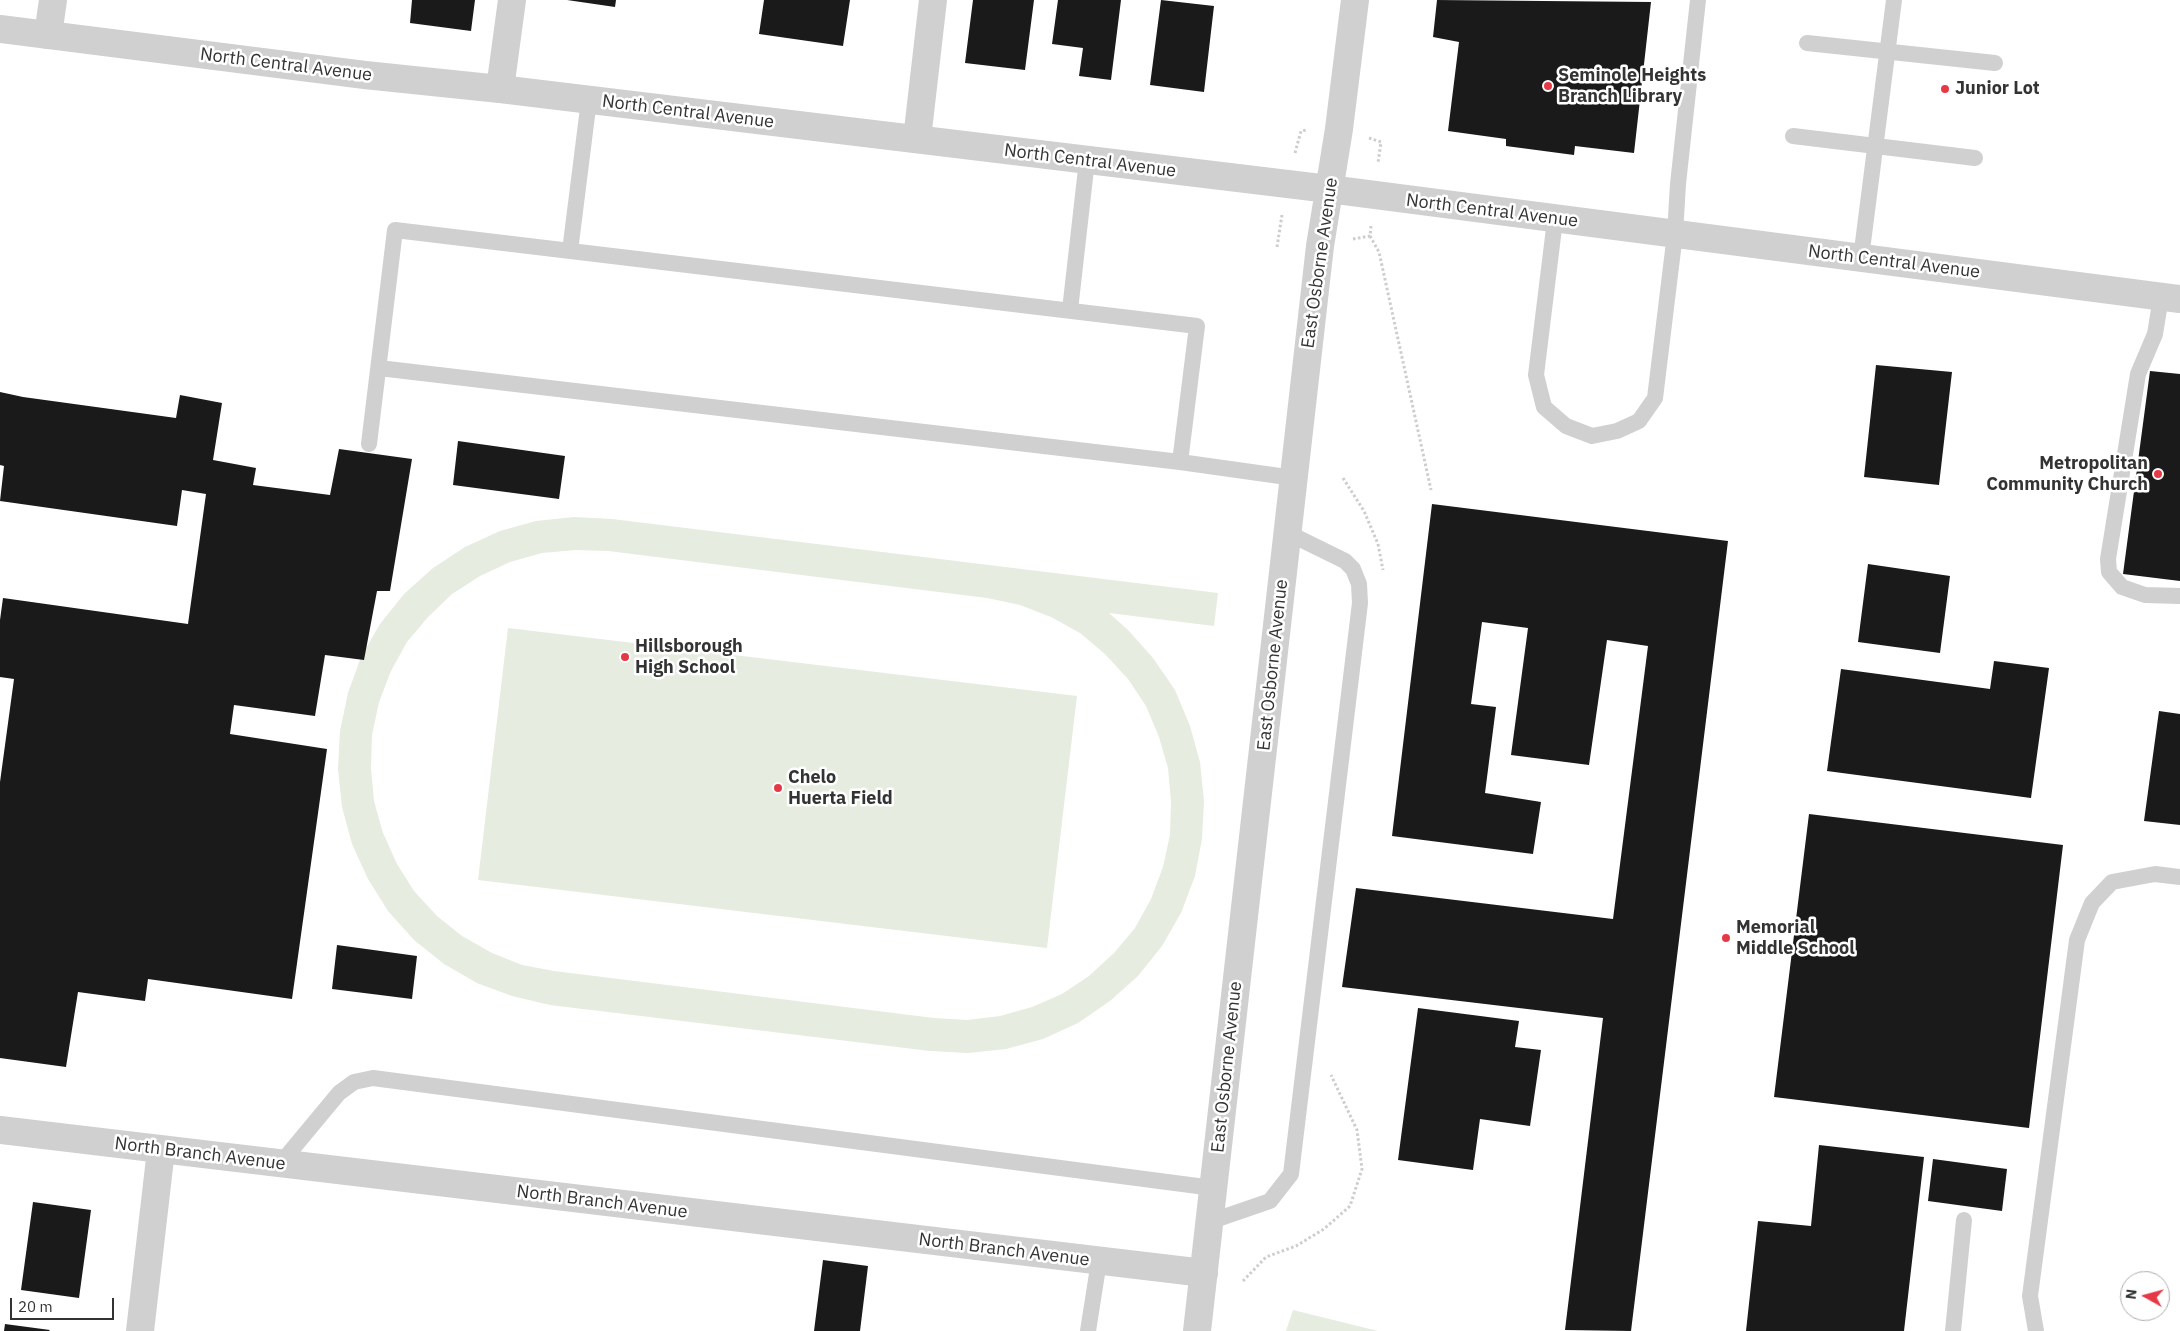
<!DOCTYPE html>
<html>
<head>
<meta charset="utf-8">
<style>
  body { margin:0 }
  #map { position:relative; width:2180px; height:1331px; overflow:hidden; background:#fff; font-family:"IBM Plex Sans",sans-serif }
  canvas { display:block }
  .north { position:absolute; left:2120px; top:1271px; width:50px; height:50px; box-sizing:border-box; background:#fff; border:1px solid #adadad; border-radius:50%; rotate:277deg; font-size:14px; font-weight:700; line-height:20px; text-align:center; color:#333 }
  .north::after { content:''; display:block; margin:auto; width:18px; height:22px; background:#e63946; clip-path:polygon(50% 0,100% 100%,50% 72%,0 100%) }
  .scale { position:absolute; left:10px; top:1298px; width:104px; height:22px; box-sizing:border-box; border:2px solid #333; border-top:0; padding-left:6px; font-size:15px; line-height:18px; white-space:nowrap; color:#333; -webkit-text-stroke:4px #fff; paint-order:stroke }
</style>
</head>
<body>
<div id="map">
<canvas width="2180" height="1331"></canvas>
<div class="north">N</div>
<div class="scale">20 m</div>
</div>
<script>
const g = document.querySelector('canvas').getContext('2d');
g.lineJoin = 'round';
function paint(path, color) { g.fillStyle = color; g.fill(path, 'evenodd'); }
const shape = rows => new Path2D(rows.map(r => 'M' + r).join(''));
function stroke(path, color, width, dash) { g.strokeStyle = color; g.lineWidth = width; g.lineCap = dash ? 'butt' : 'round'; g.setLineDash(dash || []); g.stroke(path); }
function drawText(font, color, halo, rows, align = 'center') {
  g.font = font + ' "IBM Plex Sans",sans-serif'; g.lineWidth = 5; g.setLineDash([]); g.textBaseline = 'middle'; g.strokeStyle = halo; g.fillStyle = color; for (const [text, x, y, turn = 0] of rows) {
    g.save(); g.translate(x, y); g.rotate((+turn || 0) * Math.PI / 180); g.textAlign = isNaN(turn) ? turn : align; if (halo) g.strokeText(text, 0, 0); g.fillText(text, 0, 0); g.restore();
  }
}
const green = shape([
  [574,517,612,519,1218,593,1214,626,1109,613,1128,630,1153,658,1175,690,1190,726,1200,762,1204,801,1202,839,1195,876,1181,913,1162,946,1138,976,1110,1001,1078,1023,1043,1039,1006,1049,968,1053,930,1051,550,1005,512,996,477,983,444,964,414,940,388,911,368,879,352,844,342,807,338,769,340,731,348,693,361,657,380,624,404,594,433,568,465,547,500,531,536,521],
  [575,550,608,551,987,598,1020,605,1051,617,1080,633,1105,654,1128,679,1146,706,1159,737,1168,768,1171,802,1170,835,1163,867,1151,899,1135,928,1114,953,1089,976,1062,994,1032,1007,1000,1016,967,1020,934,1018,554,971,522,965,492,953,462,936,437,916,414,891,397,864,383,833,374,801,371,768,372,735,379,702,391,671,407,642,428,617,452,594,480,576,510,562,542,553],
  [508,628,1077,696,1047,948,478,880],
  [1293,1310,1378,1331,1286,1331]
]);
const building = shape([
  [412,0,475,0,471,31,410,23],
  [567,0,616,0,615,7],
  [764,0,850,0,843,46,759,34],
  [973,0,1034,0,1025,70,965,63],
  [1058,0,1121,0,1111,80,1079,76,1083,48,1052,44],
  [1161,0,1214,6,1204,92,1150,85],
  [1437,0,1651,2,1634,153,1575,146,1574,155,1506,146,1506,139,1448,131,1459,42,1433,37],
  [1876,365,1952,372,1939,485,1864,477],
  [2150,371,2180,374,2180,581,2123,574],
  [0,392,23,397,176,418,180,395,222,403,213,460,256,468,253,485,330,495,339,449,412,459,390,591,377,591,364,660,325,655,315,716,234,705,230,734,327,749,292,999,148,979,145,1001,78,992,66,1067,0,1058,0,782,14,679,0,677,0,620,3,598,188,624,206,494,182,490,177,526,0,501,4,466,0,465],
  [458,441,565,456,559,499,453,485],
  [1432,504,1728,541,1631,1331,1565,1330,1603,1018,1342,987,1356,888,1613,919,1648,646,1607,640,1589,765,1511,755,1528,628,1482,622,1471,704,1496,707,1485,793,1541,802,1533,854,1392,836],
  [1868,564,1950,576,1940,653,1858,642],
  [1994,661,2049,668,2031,798,1827,771,1841,669,1990,689],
  [2159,711,2180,714,2180,825,2144,821],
  [1809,814,2063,845,2029,1128,1774,1097],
  [337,945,417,956,412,999,332,989],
  [1418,1008,1519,1021,1515,1047,1541,1050,1530,1126,1480,1119,1473,1170,1398,1160],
  [1819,1145,1924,1157,1904,1331,1746,1331,1758,1221,1811,1226],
  [1933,1159,2007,1169,2002,1211,1928,1201],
  [33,1202,91,1210,79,1298,21,1290],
  [823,1260,868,1266,860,1331,814,1331],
  [5,1324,50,1330,49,1331,4,1331]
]);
const path = shape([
  [1369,138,1381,142,1378,163],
  [1295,153,1301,131,1307,130],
  [1370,236,1379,252,1431,490],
  [1353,239,1370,236,1371,226],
  [1277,247,1282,215],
  [1343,478,1364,511,1378,544,1383,570],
  [1243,1281,1266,1257,1296,1246,1324,1229,1350,1206,1362,1169,1357,1130,1331,1075]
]);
const service = shape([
  [1807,43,1995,63],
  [1793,136,1975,158],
  [1555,220,1536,375,1544,407,1566,426,1592,436,1617,431,1639,421,1655,398,1675,234,1678,184,1698,0],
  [570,251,589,100],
  [1861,258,1894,0],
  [2161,297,2155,334,2138,374,2108,559,2109,572,2122,587,2145,595,2180,596],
  [1070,310,1087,160],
  [379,368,1180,462,1294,478],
  [369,444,395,230,1197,326,1180,462],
  [280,1164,339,1093,354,1082,373,1078,1213,1188],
  [1209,1222,1270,1201,1291,1174,1360,603,1359,584,1353,569,1345,561,1288,533],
  [1088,1331,1099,1261],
  [1953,1331,1964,1220],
  [2036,1331,2030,1296,2077,940,2092,903,2112,882,2155,874,2180,877]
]);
const minor = shape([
  [48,35,53,0],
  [500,89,512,0],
  [917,139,933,0],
  [0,1130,1204,1273],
  [140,1331,161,1150]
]);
const tertiary = shape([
  [0,29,365,75,500,89,1329,189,2180,299],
  [1197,1331,1320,246,1339,129,1355,0]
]);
const markers = [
  [1548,86,5,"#e63946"],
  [1945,89,5,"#e63946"],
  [2158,474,5,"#e63946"],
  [625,657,5,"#e63946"],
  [778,788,5,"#e63946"],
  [1726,938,5,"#e63946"]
];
const streetNames = [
  ["North Central Avenue",286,65,7],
  ["North Central Avenue",688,112,7],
  ["North Central Avenue",1090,161,7],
  ["North Central Avenue",1492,211,7],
  ["North Central Avenue",1894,262,7],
  ["East Osborne Avenue",1320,263,-82],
  ["East Osborne Avenue",1273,665,-84],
  ["East Osborne Avenue",1227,1067,-84],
  ["North Branch Avenue",200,1154,7],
  ["North Branch Avenue",602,1202,7],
  ["North Branch Avenue",1004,1250,7]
];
const poiNames = [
  ["Seminole Heights",1558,76],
  ["Branch Library",1558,97],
  ["Junior Lot",1955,89],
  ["Metropolitan",2148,464,"right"],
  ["Community Church",2148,485,"right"],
  ["Hillsborough",635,647],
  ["High School",635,668],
  ["Chelo",788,778],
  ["Huerta Field",788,799],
  ["Memorial",1736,928],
  ["Middle School",1736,949]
];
paint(green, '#e6ecdf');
paint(building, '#1a1a1a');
stroke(path, '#cdcdcd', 3, [2.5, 2.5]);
stroke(service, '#d0d0d0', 16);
stroke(minor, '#d0d0d0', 28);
stroke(tertiary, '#d0d0d0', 28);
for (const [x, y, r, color] of markers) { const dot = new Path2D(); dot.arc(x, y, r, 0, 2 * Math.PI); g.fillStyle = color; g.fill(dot); stroke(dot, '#fff', 2); }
drawText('18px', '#333', '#fff', streetNames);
drawText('bold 18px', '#333', '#fff', poiNames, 'left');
</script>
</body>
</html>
